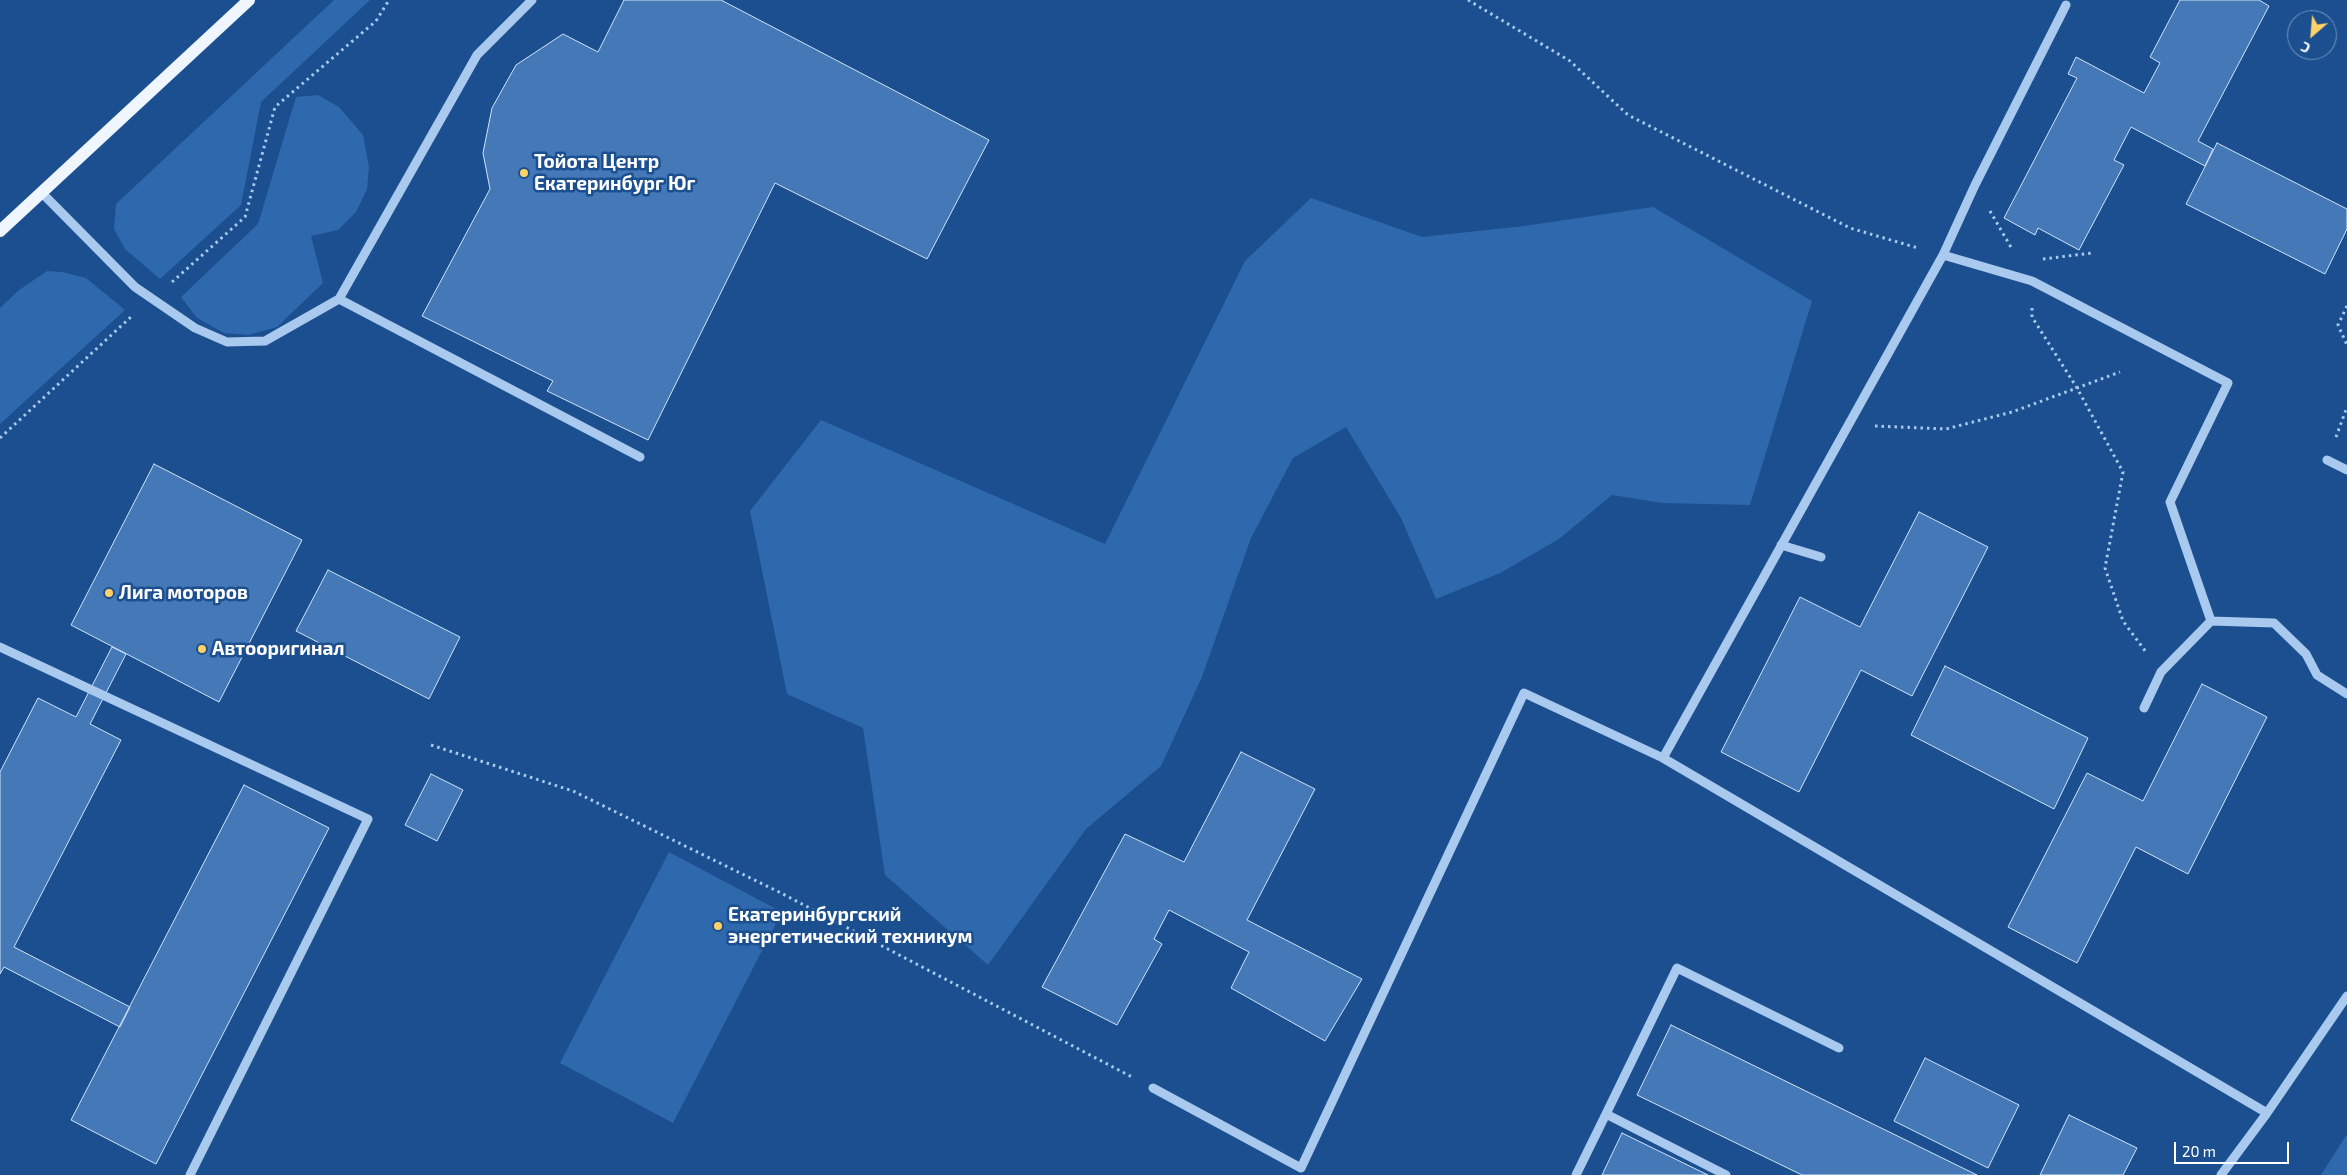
<!DOCTYPE html>
<html>
<head>
<meta charset="utf-8">
<style>
  body { margin:0 }
  #map { position:relative; width:2347px; height:1175px; overflow:hidden; background:#1b4f8f; font-family:"Exo 2",sans-serif }
  canvas { display:block }
  .north { position:absolute; left:2287px; top:10px; width:50px; height:50px; box-sizing:border-box; background:#1b4f8f; border:1px solid #7695bc; border-radius:50%; rotate:207deg; font-size:14px; font-weight:700; line-height:20px; text-align:center; color:#fff }
  .north::after { content:''; display:block; margin:auto; width:18px; height:22px; background:#ffd166; clip-path:polygon(50% 0,100% 100%,50% 72%,0 100%) }
  .scale { position:absolute; left:2174px; top:1142px; width:115px; height:22px; box-sizing:border-box; border:2px solid #fff; border-top:0; padding-left:6px; font-size:15px; line-height:18px; white-space:nowrap; color:#fff; -webkit-text-stroke:4px #1b4f8f; paint-order:stroke }
</style>
</head>
<body>
<div id="map">
<canvas width="2347" height="1175"></canvas>
<div class="north">С</div>
<div class="scale">20 m</div>
</div>
<script>
const g = document.querySelector('canvas').getContext('2d');
g.lineJoin = 'round';
function paint(path, color) { g.fillStyle = color; g.fill(path, 'evenodd'); }
const shape = rows => new Path2D(rows.map(r => 'M' + r).join(''));
function stroke(path, color, width, dash) { g.strokeStyle = color; g.lineWidth = width; g.lineCap = dash ? 'butt' : 'round'; g.setLineDash(dash || []); g.stroke(path); }
function drawText(font, color, halo, rows, align = 'center') {
  g.font = font + ' "Exo 2",sans-serif'; g.lineWidth = 5; g.setLineDash([]); g.textBaseline = 'middle'; g.strokeStyle = halo; g.fillStyle = color; for (const [text, x, y, turn = 0] of rows) {
    g.save(); g.translate(x, y); g.rotate((+turn || 0) * Math.PI / 180); g.textAlign = isNaN(turn) ? turn : align; if (halo) g.strokeText(text, 0, 0); g.fillText(text, 0, 0); g.restore();
  }
}
const green = shape([
  [334,0,370,0,261,102,241,205,160,279,125,249,114,229,116,204],
  [318,95,339,107,363,135,369,167,367,189,356,212,338,230,311,236,323,283,277,327,248,335,224,333,197,318,181,297,258,224,296,97],
  [1311,198,1422,237,1524,226,1653,207,1812,301,1750,505,1662,503,1612,495,1559,539,1500,573,1436,599,1401,518,1346,427,1293,458,1251,538,1202,677,1161,766,1086,829,988,965,885,875,863,728,787,694,750,511,821,420,1105,544,1245,261],
  [47,271,62,272,86,278,125,310,0,424,0,308,19,290],
  [669,852,782,912,673,1123,560,1063],
  [2347,1134,2347,1175,2321,1175]
]);
const building = shape([
  [624,0,721,0,989,140,927,259,775,183,648,440,547,391,553,381,422,316,490,189,483,153,492,108,516,65,563,34,598,52,624,0],
  [2180,0,2259,0,2269,6,2198,141,2213,149,2205,166,2131,127,2114,160,2124,165,2079,250,2038,228,2035,235,2004,218,2077,78,2068,74,2076,57,2144,93,2160,63,2150,57,2180,0],
  [2217,143,2347,209,2347,229,2325,274,2186,204,2217,143],
  [154,464,302,540,219,702,71,625,154,464],
  [1919,512,1988,547,1912,696,1861,670,1799,792,1721,752,1800,597,1860,627,1919,512],
  [328,570,460,637,429,699,296,631,328,570],
  [112,647,126,654,90,724,121,740,14,947,130,1007,120,1027,4,967,0,974,0,772,38,698,76,717,112,647],
  [1945,666,2088,738,2054,809,1911,735,1945,666],
  [2202,684,2267,717,2188,874,2136,847,2077,963,2008,927,2087,773,2143,801,2202,684],
  [1241,752,1315,789,1247,920,1362,979,1325,1041,1231,988,1249,952,1169,910,1154,939,1162,944,1117,1025,1042,987,1125,834,1184,862,1241,752],
  [431,774,463,790,437,841,405,825,431,774],
  [244,785,329,828,156,1164,71,1120,244,785],
  [1671,1025,1977,1175,1802,1175,1637,1095,1671,1025],
  [1925,1058,2019,1105,1988,1168,1894,1121,1925,1058],
  [2069,1115,2137,1148,2123,1175,2040,1175,2069,1115],
  [1622,1133,1708,1175,1602,1175,1622,1133]
]);
const path = shape([
  [1468,0,1570,61,1628,115,1850,228,1918,248],
  [1990,211,2012,249],
  [2043,259,2092,253],
  [172,282,245,217,275,107,376,21,389,0],
  [2347,306,2338,325,2347,345],
  [2032,308,2032,317,2077,388,2123,472,2105,568,2123,621,2146,652],
  [1875,426,1946,429,2012,412,2120,372],
  [2336,437,2347,407],
  [0,438,133,315],
  [431,745,573,791,781,893,1132,1077]
]);
const minor = shape([
  [2066,5,1975,185,1943,255,2032,281,2228,383,2170,502,2211,621],
  [42,193,135,287,195,328,227,342,265,341,339,299,477,55,532,0],
  [1943,255,1663,758,2267,1113],
  [339,299,640,457],
  [2327,460,2347,470],
  [1781,545,1821,557],
  [0,647,368,819,190,1175],
  [2144,708,2161,672,2211,621,2274,623,2306,654,2317,675,2347,694],
  [1153,1088,1301,1168,1524,693,1663,758],
  [1576,1175,1606,1114],
  [1726,1175,1606,1114,1677,968,1839,1048],
  [2221,1175,2267,1113,2347,996]
]);
const major = shape([
  [0,231,249,0]
]);
const markers = [
  [524,173,5,"#ffd166"],
  [109,593,5,"#ffd166"],
  [202,649,5,"#ffd166"],
  [718,926,5,"#ffd166"]
];
const poiNames = [
  ["Тойота Центр",534,162],
  ["Екатеринбург Юг",534,184],
  ["Лига моторов",119,593],
  ["Автооригинал",212,649],
  ["Екатеринбургский",728,915],
  ["энергетический техникум",728,937]
];
paint(green, '#2e69ad');
paint(building, '#4478b7');
stroke(building, '#cfe3fa', 1);
stroke(path, '#a9c9ee', 3, [2.5, 4]);
stroke(minor, '#a9c9ee', 9);
stroke(major, '#f0f6ff', 12);
for (const [x, y, r, color] of markers) { const dot = new Path2D(); dot.arc(x, y, r, 0, 2 * Math.PI); g.fillStyle = color; g.fill(dot); stroke(dot, '#1b4f8f', 2); }
drawText('bold 19px', '#fff', '#1b4f8f', poiNames, 'left');
</script>
</body>
</html>
